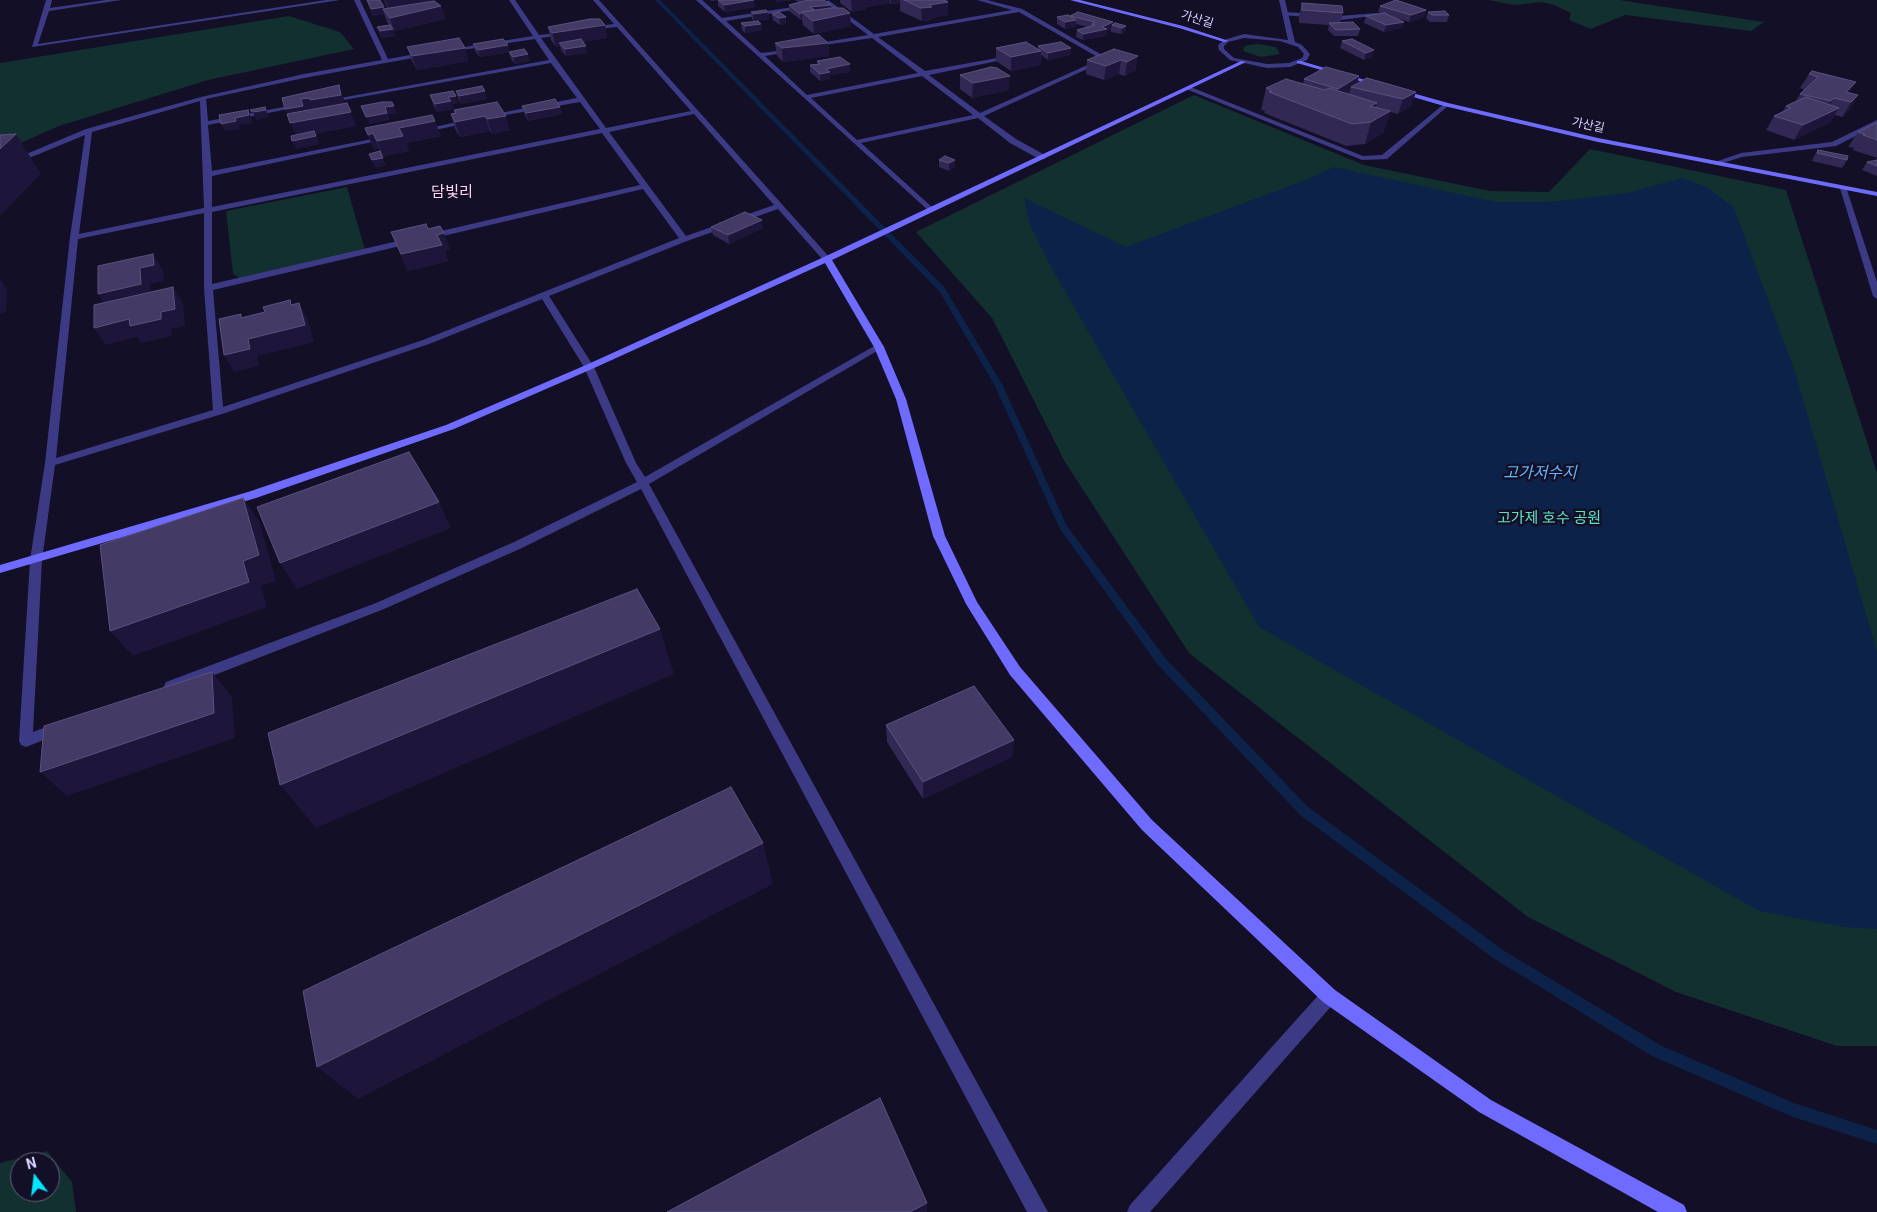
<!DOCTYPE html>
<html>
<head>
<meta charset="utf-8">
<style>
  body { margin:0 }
  #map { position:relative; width:1877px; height:1212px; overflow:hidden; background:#130f26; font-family:Roboto,sans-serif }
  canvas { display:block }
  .north { position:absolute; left:10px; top:1152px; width:50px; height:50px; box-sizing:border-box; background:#130f26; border:1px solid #625e7d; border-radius:50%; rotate:345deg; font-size:14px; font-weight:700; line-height:20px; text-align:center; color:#d9d4ff }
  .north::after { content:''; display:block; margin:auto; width:18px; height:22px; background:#00e5ff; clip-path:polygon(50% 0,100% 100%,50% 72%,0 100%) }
</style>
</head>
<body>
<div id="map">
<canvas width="1877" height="1212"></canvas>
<div class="north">N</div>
</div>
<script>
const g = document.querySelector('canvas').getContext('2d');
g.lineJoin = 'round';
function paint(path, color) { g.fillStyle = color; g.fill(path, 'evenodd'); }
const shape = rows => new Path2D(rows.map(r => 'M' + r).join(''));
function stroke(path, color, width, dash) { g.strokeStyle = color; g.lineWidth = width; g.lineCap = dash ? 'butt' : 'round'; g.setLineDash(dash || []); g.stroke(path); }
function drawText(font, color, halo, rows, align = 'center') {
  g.font = font + ' Roboto,"Noto Sans KR",sans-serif'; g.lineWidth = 5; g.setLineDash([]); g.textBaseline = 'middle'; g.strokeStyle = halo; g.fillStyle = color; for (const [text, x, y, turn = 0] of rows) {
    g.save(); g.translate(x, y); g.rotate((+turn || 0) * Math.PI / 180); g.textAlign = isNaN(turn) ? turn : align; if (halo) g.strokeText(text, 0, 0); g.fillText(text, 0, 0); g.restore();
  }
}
const green = shape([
  [1489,0,1619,0,1764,22,1751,31,1625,15,1591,29,1569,20,1571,13,1554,5,1542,2,1514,5],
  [289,16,340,32,354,49,208,80,59,126,0,152,0,63],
  [1259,44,1276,47,1280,54,1261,57,1243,51,1244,47,1248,45],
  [1194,95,1364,165,1490,191,1549,192,1590,149,1786,190,1877,473,1877,1046,1837,1046,1676,992,1528,917,1189,653,1065,462,992,318,916,232],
  [347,187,365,250,239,278,233,274,226,211],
  [47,1151,72,1182,76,1212,0,1212,0,1163],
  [20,1162,50,1162,50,1192,20,1192]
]);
const water = shape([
  [1334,167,1496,202,1550,202,1627,193,1682,178,1707,187,1734,208,1795,372,1877,652,1877,929,1844,927,1759,911,1259,627,1052,269,1030,225,1024,198,1126,247,1303,181]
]);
const stream = shape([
  [655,0,660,0,945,288,1002,384,1067,526,1166,659,1308,807,1503,950,1662,1046,1794,1103,1877,1130,1877,1144,1793,1117,1652,1056,1493,958,1300,815,1158,665,1060,529,994,384,939,291,655,0]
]);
const lane = shape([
  [1286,12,1340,16,1377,13,1380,15,1340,20,1284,15,1286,12]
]);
const street = shape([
  [46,0,52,0,50,8,106,0,121,0,49,11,38,44,326,0,340,0,32,47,46,0],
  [354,0,360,0,388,59,427,52,429,55,304,78,206,99,208,121,300,104,303,106,208,125,212,171,387,136,391,138,212,176,212,207,600,129,580,102,488,118,488,116,490,115,577,98,551,63,327,103,324,101,549,60,535,39,449,52,446,50,533,36,509,0,515,0,539,35,567,32,567,34,541,38,606,128,691,111,617,27,588,30,590,27,614,24,593,0,599,0,831,259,824,261,778,209,687,241,549,296,594,367,636,463,645,477,876,345,882,345,884,347,649,484,1048,1212,1027,1212,641,489,522,548,384,609,176,690,166,690,164,686,166,682,376,603,514,542,637,482,626,463,584,367,542,299,429,344,222,414,55,465,42,560,33,732,59,722,64,724,66,728,64,732,31,745,26,747,21,745,19,741,30,560,45,463,70,237,85,135,0,170,0,165,86,129,201,97,304,74,382,60,354,0],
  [200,101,204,208,79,234,92,132,200,101],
  [694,114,774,205,686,236,609,132,694,114],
  [602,133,640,185,212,284,212,212,602,133],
  [643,189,679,238,423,340,223,407,213,290,643,189],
  [204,213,204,288,213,410,56,458,78,239,204,213],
  [696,0,702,0,722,18,806,5,804,8,726,21,761,53,795,49,795,51,765,56,807,95,918,73,872,38,811,47,813,44,868,35,826,3,828,0,874,34,1012,10,977,0,987,0,1022,9,1109,59,984,116,1016,139,1045,155,1045,159,1039,159,1010,143,978,118,861,143,933,208,934,210,930,212,696,0],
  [1019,12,1101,59,980,113,929,75,1012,58,1014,55,925,71,878,37,1019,12],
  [922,76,973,115,857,140,811,98,922,76],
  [1279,0,1285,0,1295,42,1302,45,1310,54,1307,60,1290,67,1267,68,1230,60,1219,50,1218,45,1224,40,1244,34,1288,40,1279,0],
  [1244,38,1280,41,1298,47,1304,54,1302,58,1289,63,1267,64,1234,58,1224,49,1224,46,1228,42,1244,38],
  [1188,86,1363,156,1382,155,1444,104,1449,105,1387,159,1362,160,1186,89,1185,88,1188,86],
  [470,119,472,120,472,122,421,133,417,131,470,119],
  [1877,120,1877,125,1836,146,1742,157,1716,165,1712,163,1741,153,1832,142,1877,120],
  [1839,185,1846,187,1877,282,1877,299,1873,296,1839,185],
  [1329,988,1335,990,1337,996,1335,1002,1150,1212,1127,1212,1130,1205,1323,990,1329,988]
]);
const secondary = shape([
  [1070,0,1080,0,1183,26,1229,41,1224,42,1179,28,1070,0],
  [1241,61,1246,62,832,260,884,347,906,399,945,536,977,602,1020,667,1152,820,1335,990,1491,1100,1684,1205,1687,1212,1658,1212,1479,1112,1323,1002,1142,830,1010,675,966,604,933,536,896,399,874,347,825,263,592,369,454,429,256,498,0,573,0,565,248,492,446,425,586,365,824,257,1241,61],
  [1297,61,1301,61,1382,85,1377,86,1297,63,1297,61],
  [1398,89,1448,103,1598,138,1877,192,1877,196,1598,142,1444,106,1396,92,1395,91,1398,89]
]);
const wall = shape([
  [367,0,385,9,387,8,384,0,431,0,431,2,441,6,445,19,394,31,392,28,395,36,382,38,377,27,389,25,387,22,384,14,373,16],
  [710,0,754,0,755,7,725,12,718,6,718,0,712,1],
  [795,0,824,0,831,5,831,8,851,26,814,34,803,25,802,20,801,20,789,11,789,5,798,2],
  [840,0,945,0,948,2,948,15,932,18,932,20,922,21,900,11,900,3,891,4,890,3,866,7,866,9,852,12,840,3],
  [1302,3,1343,13,1340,23,1360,29,1358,36,1334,36,1328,30,1329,25,1299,23,1299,16],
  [1380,6,1426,10,1424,17,1409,22,1393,17,1404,22,1402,28,1384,32,1364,23,1366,16,1382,13,1378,12],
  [751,12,768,12,769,19,754,21,752,19],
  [1428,12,1449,15,1447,22,1430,22,1426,18],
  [772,14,786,17,786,24,780,25,773,20],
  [1070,16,1112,25,1126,26,1125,32,1121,34,1111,32,1111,29,1107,31,1106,36,1083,40,1076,37,1077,30,1087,27,1076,24,1076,27,1065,29,1057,24,1057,17,1070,17],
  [741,23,761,24,762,30,745,33,742,30],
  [605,25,607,38,583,42,588,53,566,56,561,50,560,46,556,47,551,40,548,27],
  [1352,39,1372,57,1364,60,1340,48,1342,41],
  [775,43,828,43,829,56,783,62,777,56],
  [473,44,510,52,530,61,515,64,511,59,509,52,480,57,475,51],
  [1038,46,1071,48,1071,55,1048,60,1041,55,1040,65,1011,71,996,61,996,48,1038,49],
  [407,47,469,61,417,70,412,61],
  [1114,49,1136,70,1125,76,1119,74,1104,80,1086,74,1087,60],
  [817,61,850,72,830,75,830,79,820,81,810,72,810,65,817,64],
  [1809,74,1856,82,1849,93,1858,95,1849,110,1842,117,1835,115,1830,122,1794,140,1766,130,1774,116,1783,111,1786,106,1795,102,1800,94,1805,90,1800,88],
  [960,75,1009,90,972,98,960,89],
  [1359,76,1357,84,1416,92,1411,106,1398,114,1390,112,1383,133,1365,144,1346,146,1264,113,1265,111,1261,110,1266,88,1303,84,1304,79],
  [456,91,487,99,461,104,458,98],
  [430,95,458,103,452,104,453,109,437,112,432,102],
  [497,102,510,130,492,134,490,131,460,137,455,129,451,114,455,113,454,110],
  [522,106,560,107,562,114,528,121,524,113],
  [1877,124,1877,158,1853,150,1854,148,1848,147,1858,132],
  [365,128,441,136,406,143,409,151,383,156,379,148,374,150],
  [1818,150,1847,160,1842,168,1812,161,1813,158],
  [939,160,955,160,955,167,949,171,939,167],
  [1877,160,1877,176,1862,170,1867,162],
  [711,227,763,228,729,244,713,235],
  [428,229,450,249,445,251,448,261,408,271,391,232],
  [886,725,1014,740,1012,757,923,799,887,742]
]);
const shadedWall = shape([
  [385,0,431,0,433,8,441,6,445,19,394,31,390,18,390,13],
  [754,0,755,7,725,12,724,5],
  [775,0,793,0,776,3],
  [851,0,890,0,890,3,866,7,866,9,852,12],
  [891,0,900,0,900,3,891,4],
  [948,2,948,15,932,18,932,20,922,21,921,8,929,5],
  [831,5,831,12,816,13,810,7],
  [384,7,386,14,383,9,384,14,373,16,371,9],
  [1426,10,1424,17,1409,22,1411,15],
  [768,12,769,19,754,21,753,14],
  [802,13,802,20,801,20,800,14],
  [850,13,851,26,814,34,813,21],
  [786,17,786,24,780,25,779,18],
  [1076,20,1076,27,1065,29,1065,22],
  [1113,22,1111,29,1107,31,1106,36,1083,40,1083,34,1102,27],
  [1404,22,1402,28,1384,32,1386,25],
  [761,24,762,30,745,33,745,26],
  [605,25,607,38,562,46,559,43,560,46,556,47,552,33],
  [1126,26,1125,32,1121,34,1122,28],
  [393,29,395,36,382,38,380,31],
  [828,43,829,56,783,62,782,48],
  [508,45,510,52,480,57,478,50],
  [586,46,588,53,566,56,565,49],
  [465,48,469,61,417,70,412,56],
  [1071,48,1071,55,1048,60,1048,53],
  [1374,50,1372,57,1364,60,1366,53],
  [1041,51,1040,65,1011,71,1011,57],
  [528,54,530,61,515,64,513,57],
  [1138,56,1136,70,1125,76,1127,62],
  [1121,60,1119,74,1104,80,1106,66],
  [850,64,850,72,830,75,830,79,820,81,820,74,826,69],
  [1010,76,1009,90,972,98,973,83],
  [1359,76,1356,88,1351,87,1349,94,1334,103,1338,89],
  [1856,82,1847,96,1846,92],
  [339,85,344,99,347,110,351,112,357,126,316,134,319,144,296,149,292,141,297,138,285,109,301,99],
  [485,91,487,99,461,104,459,96],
  [1416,92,1411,106,1398,114,1403,99],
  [1858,95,1849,110,1842,117,1851,102],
  [456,96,458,103,452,104,453,109,437,112,435,104,448,97],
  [1834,98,1825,113,1839,108,1830,122,1794,140,1803,125,1822,116,1831,101],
  [1377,103,1371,123,1370,106],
  [394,106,397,113,388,115,390,120,369,124,366,117,385,107],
  [265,107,269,117,256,120,253,112],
  [560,107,562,114,528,121,526,113],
  [248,110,253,123,239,125,240,129,225,131,221,124,235,118],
  [1390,111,1383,133,1365,144,1371,122],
  [485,116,490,131,460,137,455,122],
  [506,116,510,130,492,134,487,119],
  [435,121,441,136,406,143,409,151,383,156,377,141,399,128],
  [373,133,379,148,374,150,368,135],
  [16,134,41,174,0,216,0,149],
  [383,158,386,166,375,168,372,160],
  [955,160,955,167,949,171,949,163],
  [762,220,763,228,729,244,728,235],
  [444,233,450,249,445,251,448,261,408,271,401,254,437,235],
  [153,254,163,270,164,281,150,284,151,301,109,311,98,294,140,268],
  [0,279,7,289,6,312,0,314],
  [173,287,183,304,185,326,171,329,172,336,141,343,137,337,106,345,94,328],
  [299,303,308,320,314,342,257,356,259,366,234,372,224,355],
  [243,498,260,523,276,581,261,586,267,607,133,656,110,631,243,561],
  [439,502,451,528,297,589,280,563],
  [660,629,674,674,316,828,280,785],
  [212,672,232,697,235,738,67,796,40,772],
  [1014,740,1012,757,923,799,923,782],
  [763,843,773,884,358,1099,317,1067],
  [927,1203,927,1212,910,1212]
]);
const building = shape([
  [367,0,380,0,384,7,371,9,367,0],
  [718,0,754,0,724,5,718,0],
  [809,0,824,0,831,5,810,7,815,10,802,12,802,13,800,14,789,5,809,0],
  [904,0,945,0,948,2,929,5,932,7,921,8,904,0],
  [1396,0,1426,10,1411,15,1380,6,1396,0],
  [434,1,441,6,390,18,383,9,434,1],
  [1302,3,1342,6,1343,13,1302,10,1302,3],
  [830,8,843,8,850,13,813,21,802,12,830,8],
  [766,10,768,12,753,14,751,12,766,10],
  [1445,11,1449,15,1432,15,1428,12,1445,11],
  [779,12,786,17,779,18,772,14,779,12],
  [1078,12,1113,22,1102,27,1107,29,1083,34,1077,30,1095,25,1092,24,1095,22,1070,16,1078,12],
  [1384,13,1404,22,1386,25,1366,16,1384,13],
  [1068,15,1076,20,1065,22,1057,17,1068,15],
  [590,19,600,19,605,25,552,33,548,27,590,19],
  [758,21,761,24,745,26,741,23,758,21],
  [1353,22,1360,29,1336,30,1329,23,1353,22],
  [1115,23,1126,26,1122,28,1112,25,1115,23],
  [390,25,393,29,380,31,377,27,390,25],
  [819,35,828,43,782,48,775,43,819,35],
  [459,38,465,48,412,56,407,47,459,38],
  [503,39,508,45,478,50,473,44,503,39],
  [581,39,586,46,565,49,559,43,581,39],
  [1352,39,1374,50,1366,53,1342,41,1352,39],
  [1026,42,1041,51,1011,57,996,48,1026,42],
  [1061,42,1071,48,1048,53,1038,46,1061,42],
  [524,49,528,54,513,57,509,52,524,49],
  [1114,49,1138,56,1127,62,1121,60,1106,66,1087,60,1114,49],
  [840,57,850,64,826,69,830,72,820,74,810,65,820,64,817,61,840,57],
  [991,67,997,68,1010,76,973,83,960,75,991,67],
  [1326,67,1359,76,1338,89,1304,79,1326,67],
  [1812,71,1856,82,1846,92,1858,95,1851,102,1834,98,1831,101,1800,94,1818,77,1809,74,1812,71],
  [1367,78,1416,92,1403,99,1351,87,1367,78],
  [1286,79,1325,90,1329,88,1377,103,1370,106,1390,111,1371,122,1352,124,1269,92,1272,91,1266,88,1286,79],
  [339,85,341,95,310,100,310,98,301,99,303,106,285,109,282,98,339,85],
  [482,86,485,91,459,96,456,91,482,86],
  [453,91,456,96,448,97,451,101,435,104,430,95,453,91],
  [1806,97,1839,108,1803,125,1774,116,1791,108,1786,106,1806,97],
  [555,99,560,107,526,113,522,106,555,99],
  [382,102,392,102,394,106,385,107,387,113,366,117,361,106,382,102],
  [497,102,506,116,487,119,485,116,455,122,451,114,456,113,454,110,497,102],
  [347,103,351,112,290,123,287,114,347,103],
  [265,107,266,110,253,112,250,110,265,107],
  [248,110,249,115,235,118,236,121,221,124,219,115,248,110],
  [432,115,435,121,399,128,403,136,377,141,373,133,368,135,365,128,432,115],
  [1876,123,1877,124,1877,140,1863,135,1865,134,1858,132,1876,123],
  [314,131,316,136,292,141,291,136,314,131],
  [16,134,0,149,0,135,16,134],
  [1818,150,1848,156,1847,160,1817,153,1818,150],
  [380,151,383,158,372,160,369,154,380,151],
  [945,156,955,160,949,163,939,160,945,156],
  [1877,160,1877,166,1867,162,1877,160],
  [745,212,762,220,728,235,711,227,745,212],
  [426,224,428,229,440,226,444,233,437,235,442,245,401,254,391,232,426,224],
  [153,254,154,265,140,268,141,284,98,294,98,266,153,254],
  [173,287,175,309,161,312,161,319,130,326,129,319,94,328,94,305,173,287],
  [290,300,291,305,299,303,305,325,248,339,250,349,224,355,219,319,241,314,241,318,265,312,263,307,290,300],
  [409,452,439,502,280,563,257,507,409,452],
  [243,498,259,555,243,561,249,582,110,631,100,545,243,498],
  [637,589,660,629,280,785,268,733,637,589],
  [212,672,214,713,40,772,44,726,212,672],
  [974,686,1014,740,923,782,886,725,974,686],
  [731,787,763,843,317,1067,303,991,731,787],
  [880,1098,927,1203,910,1212,667,1212,880,1098]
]);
const farStreetnames = [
  ["가산길",1197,20,17],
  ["가산길",1588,126,12]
];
const farQuarternames = [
  ["담빛리",452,193]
];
const parkNames = [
  ["고가제 호수 공원",1549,519]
];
const waterNames = [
  ["고가저수지",1540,474]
];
paint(green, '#12302f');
paint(water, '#0c2248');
paint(stream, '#0c2248');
paint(lane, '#3d3a85');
paint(street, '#3d3a85');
paint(secondary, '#6f6bff');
paint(wall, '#312854');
paint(shadedWall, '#1d163a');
paint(building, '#433a66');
stroke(building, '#5a527e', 1);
drawText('12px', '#d9d4ff', '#130f26', farStreetnames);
drawText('15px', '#ffd6f0', '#130f26', farQuarternames);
drawText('15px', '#5fe0c0', '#130f26', parkNames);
drawText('italic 16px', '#62b6ff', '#130f26', waterNames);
</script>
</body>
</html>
